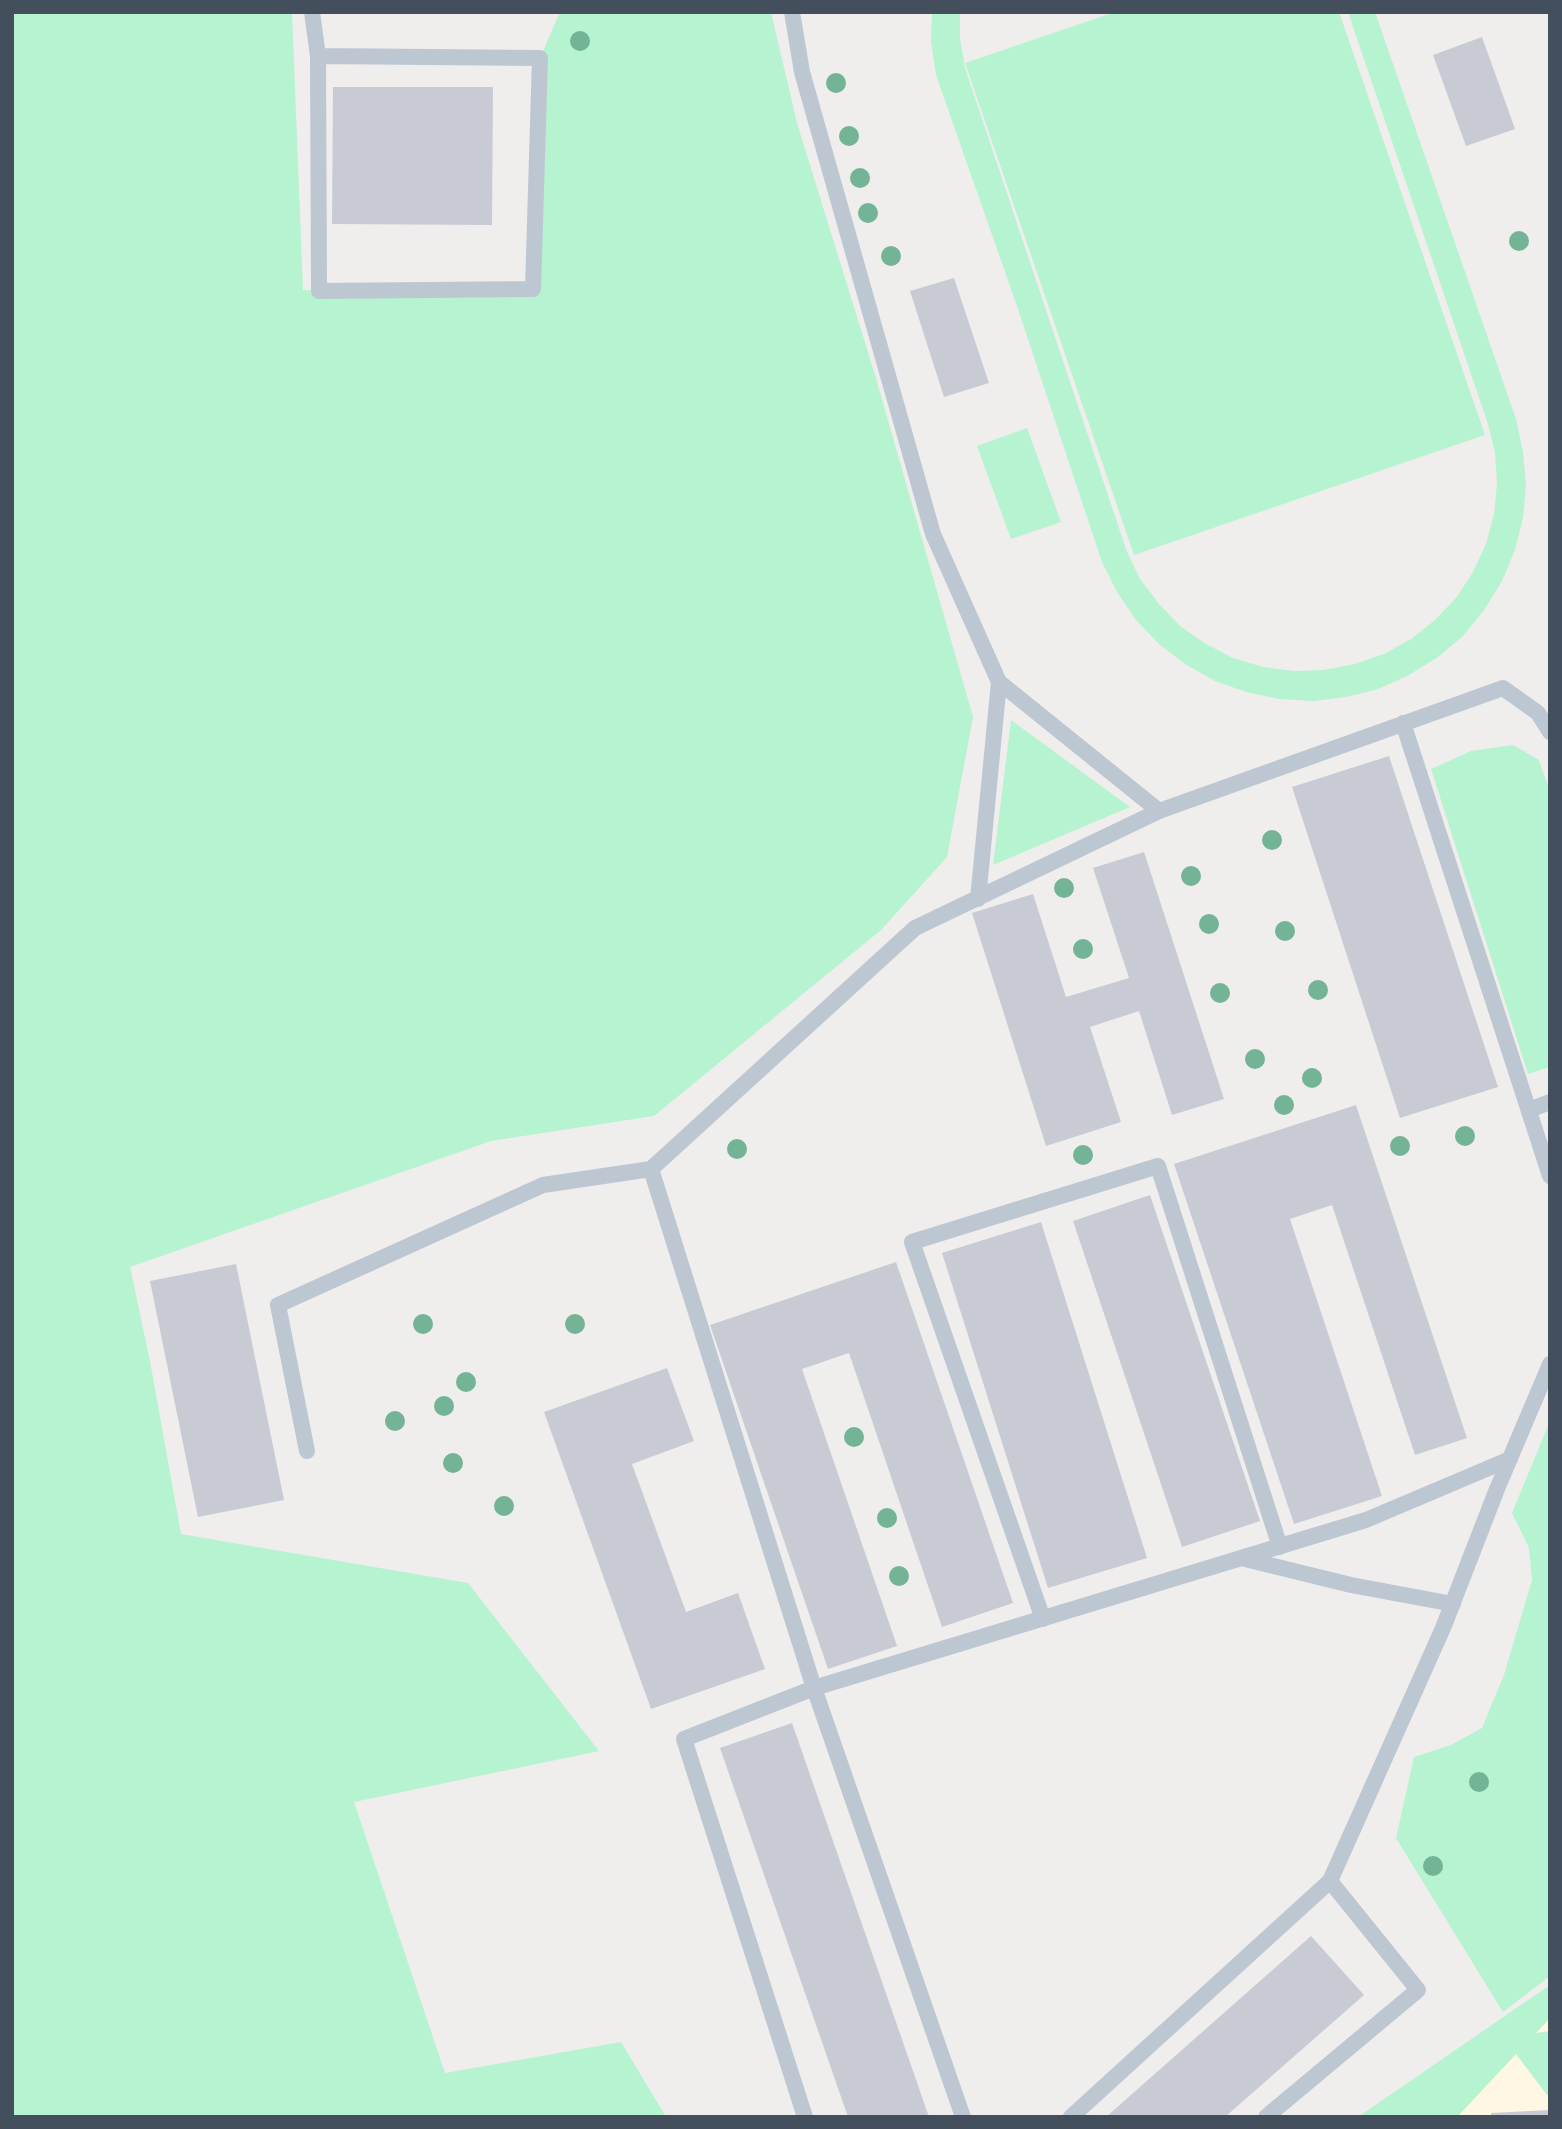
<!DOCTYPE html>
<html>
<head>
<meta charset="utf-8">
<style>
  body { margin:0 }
  #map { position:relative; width:1562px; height:2129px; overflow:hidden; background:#f0eded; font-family:Signika,sans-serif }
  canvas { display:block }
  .frame { position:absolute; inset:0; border:14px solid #434f5c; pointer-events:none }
</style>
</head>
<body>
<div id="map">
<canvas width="1562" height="2129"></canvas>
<div class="frame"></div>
</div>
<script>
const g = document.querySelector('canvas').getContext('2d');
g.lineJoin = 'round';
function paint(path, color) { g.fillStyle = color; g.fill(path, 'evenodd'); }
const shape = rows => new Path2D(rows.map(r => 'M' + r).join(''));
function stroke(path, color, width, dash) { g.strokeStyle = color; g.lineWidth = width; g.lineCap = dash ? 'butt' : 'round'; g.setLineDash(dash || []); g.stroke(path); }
const commercial = shape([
  [1550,2011,1550,2117,1446,2117]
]);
const green = shape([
  [12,12,292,12,303,290,334,291,533,289,540,58,560,12,771,12,797,123,875,375,973,717,947,857,881,930,654,1116,491,1141,130,1267,150,1361,181,1534,468,1583,599,1751,354,1802,445,2073,621,2042,666,2117,12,2117],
  [932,12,960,12,960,38,965,68,1127,552,1140,579,1159,604,1180,626,1206,644,1233,658,1263,667,1294,671,1324,670,1355,664,1384,654,1411,639,1435,620,1456,598,1473,572,1486,544,1494,514,1497,484,1495,453,1488,424,1348,12,1375,12,1516,419,1523,452,1526,485,1523,518,1515,550,1502,581,1484,610,1463,636,1438,657,1409,675,1378,689,1346,697,1313,701,1279,699,1246,692,1215,681,1185,664,1159,644,1136,620,1117,592,1102,562,1017,306,936,75,931,42],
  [1115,12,1339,12,1485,435,1134,555,965,63],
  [1027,428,1061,522,1011,539,977,446],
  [1011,720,1130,807,993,865],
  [1513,745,1539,760,1550,792,1550,1067,1528,1074,1431,769,1471,751],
  [1550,1421,1550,1976,1503,2012,1396,1838,1414,1757,1451,1745,1482,1728,1504,1675,1532,1580,1529,1548,1512,1513],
  [1550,1985,1550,2018,1536,2033,1550,2031,1550,2095,1547,2095,1516,2054,1457,2117,1358,2117]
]);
const building = shape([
  [1482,37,1515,129,1466,146,1433,55],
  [333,87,493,87,492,225,332,224],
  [954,278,989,383,944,397,910,291],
  [1389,756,1498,1087,1400,1118,1292,787],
  [1144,852,1224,1099,1172,1115,1139,1011,1090,1027,1121,1122,1046,1146,972,913,1033,894,1066,997,1129,978,1093,868],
  [1356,1105,1467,1438,1415,1455,1332,1205,1290,1219,1382,1496,1294,1524,1174,1164],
  [1150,1195,1260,1521,1182,1547,1073,1221],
  [1041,1222,1147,1558,1048,1588,942,1253],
  [896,1262,1013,1603,942,1627,849,1353,802,1369,897,1646,828,1669,710,1325],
  [236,1264,284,1500,198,1517,150,1281],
  [667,1368,694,1441,632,1464,686,1612,738,1593,765,1669,651,1709,544,1412],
  [792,1723,929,2117,848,2117,720,1748],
  [1311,1936,1364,1995,1225,2117,1106,2117],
  [1550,2110,1550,2117,1492,2117,1491,2113]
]);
const lane = shape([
  [312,12,318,56,319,291,533,289,540,58,318,56],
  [792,12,802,72,933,534,999,682,1159,811],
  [1403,723,1550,1176],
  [978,899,999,682],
  [1529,1110,1550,1102],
  [651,1169,814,1688,1366,1520,1510,1459],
  [307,1451,278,1305,543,1185,651,1169,915,928,1159,811,1503,688,1538,713,1550,732],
  [1245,1559,1351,1585,1453,1604],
  [1043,1619,912,1242,1158,1166,1280,1547],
  [805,2117,684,1739,814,1688,963,2117],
  [1071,2117,1330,1881,1443,1628,1497,1489,1550,1364],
  [1266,2117,1418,1990,1330,1881]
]);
const trees = [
  [580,41],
  [836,83],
  [849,136],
  [860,178],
  [868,213],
  [1519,241],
  [891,256],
  [1272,840],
  [1191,876],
  [1064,888],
  [1209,924],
  [1285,931],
  [1083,949],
  [1318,990],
  [1220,993],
  [1255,1059],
  [1312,1078],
  [1284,1105],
  [1465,1136],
  [1400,1146],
  [737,1149],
  [1083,1155],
  [423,1324],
  [575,1324],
  [466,1382],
  [444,1406],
  [395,1421],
  [854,1437],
  [453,1463],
  [504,1506],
  [887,1518],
  [899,1576],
  [1479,1782],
  [1433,1866]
];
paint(commercial, '#fef7e3');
paint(green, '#b6f3d0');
paint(building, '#c8cbd4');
stroke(lane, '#bcc7d1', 16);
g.fillStyle = '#73b396';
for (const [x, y] of trees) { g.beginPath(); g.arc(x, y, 10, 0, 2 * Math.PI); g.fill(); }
</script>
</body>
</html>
